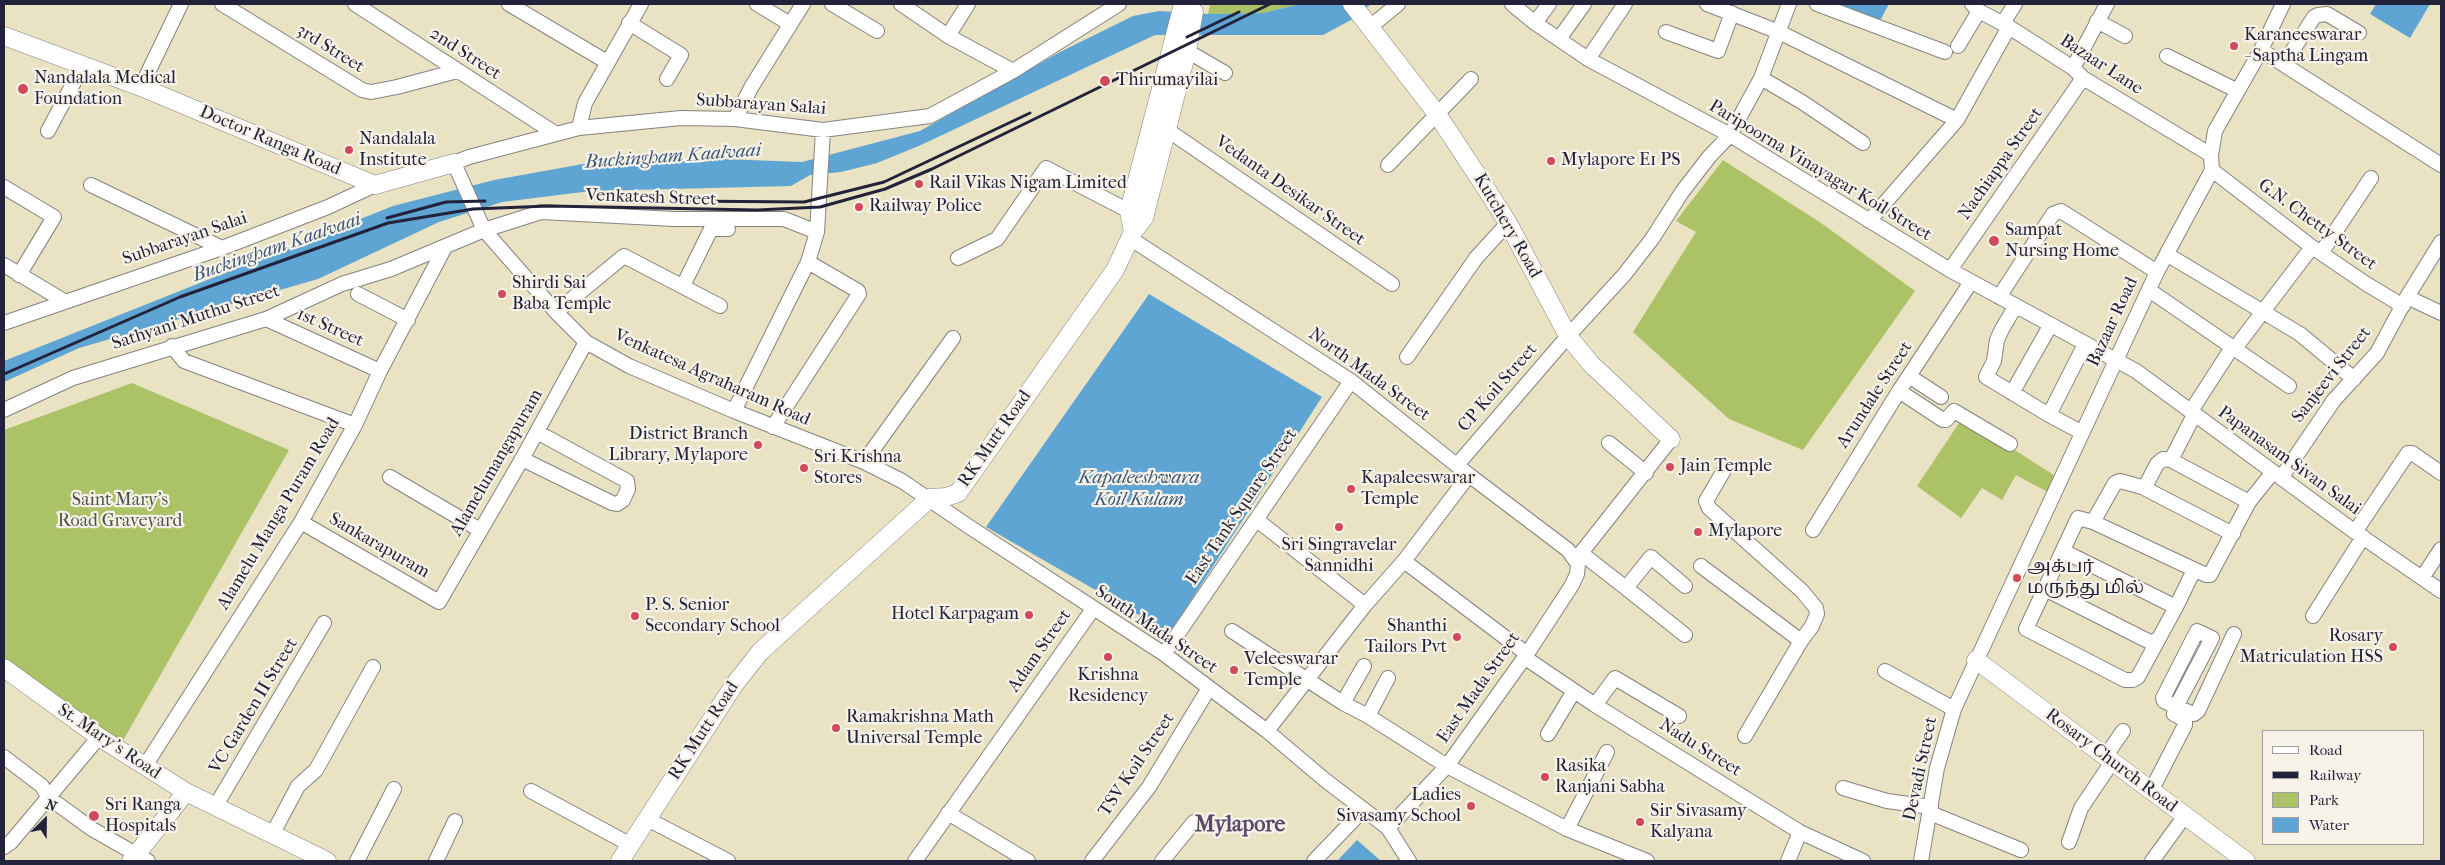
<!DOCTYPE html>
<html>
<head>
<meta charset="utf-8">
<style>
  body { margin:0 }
  #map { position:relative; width:2445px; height:865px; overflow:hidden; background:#e9e3c3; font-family:"IM FELL French Canon",serif }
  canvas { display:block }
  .frame { position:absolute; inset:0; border:5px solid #22223b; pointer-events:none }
  .legend { position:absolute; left:2262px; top:730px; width:162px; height:115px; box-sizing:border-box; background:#f7f3e8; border:1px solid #a29fa3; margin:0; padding:6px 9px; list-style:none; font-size:15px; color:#22223b }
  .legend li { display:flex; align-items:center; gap:10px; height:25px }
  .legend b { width:25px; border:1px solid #a29fa3 }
  .north { position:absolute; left:20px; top:795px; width:50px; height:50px; -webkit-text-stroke:4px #f7f3e8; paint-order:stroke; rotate:23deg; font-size:14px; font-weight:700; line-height:20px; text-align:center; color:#22223b }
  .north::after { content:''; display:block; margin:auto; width:18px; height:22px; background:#22223b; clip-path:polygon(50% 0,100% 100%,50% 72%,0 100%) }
</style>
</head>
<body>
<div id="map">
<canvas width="2445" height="865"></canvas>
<div class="frame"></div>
<ul class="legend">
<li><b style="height:6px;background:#fff"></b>Road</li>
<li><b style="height:6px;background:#22223b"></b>Railway</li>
<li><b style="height:14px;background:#abc267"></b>Park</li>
<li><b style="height:14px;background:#5ea5d4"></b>Water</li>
</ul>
<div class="north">N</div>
</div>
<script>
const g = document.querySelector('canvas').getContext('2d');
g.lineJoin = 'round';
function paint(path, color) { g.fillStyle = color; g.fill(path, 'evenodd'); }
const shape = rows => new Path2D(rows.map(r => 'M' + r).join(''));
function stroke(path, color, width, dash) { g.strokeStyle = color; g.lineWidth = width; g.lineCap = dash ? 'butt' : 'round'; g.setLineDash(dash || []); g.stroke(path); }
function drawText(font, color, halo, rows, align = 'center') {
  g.font = font + ' "IM FELL French Canon","Noto Serif Tamil",serif'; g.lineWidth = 4.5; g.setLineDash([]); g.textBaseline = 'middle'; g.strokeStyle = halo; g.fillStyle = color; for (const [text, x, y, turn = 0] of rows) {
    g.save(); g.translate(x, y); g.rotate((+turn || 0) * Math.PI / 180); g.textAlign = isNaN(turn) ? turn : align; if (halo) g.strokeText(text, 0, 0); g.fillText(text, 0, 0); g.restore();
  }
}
const green = shape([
  [1210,4,1300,4,1263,13,1208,14],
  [1723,160,1821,223,1915,291,1803,450,1729,419,1633,332,1696,232,1676,221],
  [132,383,289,450,121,744,4,659,4,430],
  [1963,417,2060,479,2053,495,2016,475,2002,500,1982,488,1961,518,1917,486]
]);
const water = shape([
  [1300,4,1371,4,1353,19,1323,35,1155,35,921,145,877,163,841,172,810,175,791,186,591,191,502,202,439,222,318,279,79,348,4,382,4,361,393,206,494,180,583,164,722,159,802,162,920,131,1060,52,1133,16,1159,11,1208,14,1263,13],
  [1841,4,1889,4,1878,24],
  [2376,4,2430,4,2410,38,2370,14],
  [1149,294,1322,397,1170,633,986,527],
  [1357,840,1381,861,1337,861]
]);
const minor = shape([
  [222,4,362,90,371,92,397,87,457,71],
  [355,4,556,134],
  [509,4,607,62],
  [757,4,790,24],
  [832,4,877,31],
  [901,4,948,36,1013,71],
  [1119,4,1013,71,930,116,823,130,735,119,681,118,579,128,469,157,454,163,484,230,556,312,586,342,629,366,734,411,864,462,902,481,968,526,1164,654,1267,731,1325,780,1388,828,1409,861],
  [1512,4,1535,23,1588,59,1730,135,1950,270,2136,371,2355,532,2441,591],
  [1707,4,1779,32,1957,120],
  [1817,4,1945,52],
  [1972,4,1979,11,2009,27,2073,68,2083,78,2211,155],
  [2097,21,2125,36],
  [629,23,681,55,667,79],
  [1535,23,1549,4],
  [2003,23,2015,4],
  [1370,27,1398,4],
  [1666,32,1718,51,1732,13],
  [948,36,968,4],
  [1559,39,1584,4],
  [1958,46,1979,11],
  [2261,50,2441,165],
  [1187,51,1225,73],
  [2167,56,2238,91],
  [1588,59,1625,4],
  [2284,64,2314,17,2318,15,2327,14,2359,33],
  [2073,68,2107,4],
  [1761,78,1802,102,1863,143],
  [141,87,181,4],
  [735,119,752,86,803,4],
  [579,128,585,103,641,4],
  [1166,129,1392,284],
  [48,131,82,67],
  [1388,165,1471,79],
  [2212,170,2312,247,2365,283,2403,306],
  [91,185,222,248],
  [4,187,54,217,19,275],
  [1869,221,1957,120,2009,27],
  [1131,239,1351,381,1469,475,1568,550,1578,564,1577,574,1572,585,1527,654,1447,766,1388,828],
  [2321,253,2371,178],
  [2168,255,2300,334,2354,379],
  [958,258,997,239,1046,168,1129,211],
  [4,265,64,301],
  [1950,270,2083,78],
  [683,286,711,229,728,229],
  [2149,290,2289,386],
  [358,294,408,320],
  [1999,297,2053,214,2061,211,2157,272],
  [2407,297,2441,313],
  [2015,307,2002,329,1997,340,1994,361,1986,377,2049,415,2081,432],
  [556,312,624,256,720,306],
  [266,319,380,371],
  [4,323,222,248,328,207,375,185],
  [172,346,184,361,355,425],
  [2236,347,2312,247],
  [1407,357,1476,258,1508,223],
  [1909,376,1941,397],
  [1899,391,1943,420,1946,420,1954,411,2010,444],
  [2012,393,2050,326],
  [4,410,73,378,266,319,342,284,391,269,484,230,541,212,674,219,784,219,817,232],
  [734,411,808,262,817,232,823,130],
  [2191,411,2233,346],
  [2049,415,2085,344],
  [773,427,859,294,858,291,808,262],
  [1609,443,1646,473],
  [522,459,612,503,617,504,623,500,628,489,627,481,537,432],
  [2171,460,2194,415],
  [864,462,953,338],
  [1457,465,1568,336,1624,275,1652,239,1682,192,1709,157,1730,135,1761,78,1789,4],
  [1723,472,1706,501,1709,508,1802,591,1816,608,1817,614,1812,626,1801,641,1745,736],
  [390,477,480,530],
  [2281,478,2334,400,2377,353,2407,297,2441,242],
  [2142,487,2233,534],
  [1257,520,1365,605],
  [301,522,439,602,522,459,586,342],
  [2093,522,2115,483,2120,481,2142,487,2146,485,2157,464,2163,459,2171,460,2249,502],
  [1813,530,1899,391,1971,282],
  [2355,532,2408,453,2412,453,2441,473],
  [2063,551,2176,607,2194,570],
  [1581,553,1626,588,1651,557,1685,586],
  [1574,557,1581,553,1671,439],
  [1404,561,1527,654],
  [1701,566,1801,641],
  [2422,578,2441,549],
  [1626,588,1685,635],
  [2045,589,2150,642,2158,640,2176,607],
  [2313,616,2363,537],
  [1232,631,1343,703,1368,716,1447,766,1567,829,1647,861],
  [2158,640,2138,677,2133,680,2125,680,2026,629,2078,518,2093,522,2206,575,2210,575,2249,502,2273,472],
  [1164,654,1351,381],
  [1524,657,1595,705,1800,832,1863,861],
  [1885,671,1954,709],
  [1343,703,1364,666],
  [1595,705,1615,678,1679,716],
  [1368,716,1388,678],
  [1267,731,1365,605,1404,561,1469,475],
  [1548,734,1574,691],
  [4,757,42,786,48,797,92,829,148,861],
  [2105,757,2123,731],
  [145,766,301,522,355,425,380,371,445,247],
  [1843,788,1887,801,1931,807],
  [531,791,631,845],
  [2151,791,2185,725,2185,720,2174,714,2176,707,2164,701,2163,698,2197,631,2212,638,2176,707,2194,714,2198,711,2234,634],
  [215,807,324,623],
  [948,813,1028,861],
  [1930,813,2021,850],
  [655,823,728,861],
  [1567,829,1607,752],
  [272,835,298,786,316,770,373,667],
  [2069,842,2081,808,2112,762],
  [4,847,11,842,99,737],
  [357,861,394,789],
  [436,861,455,821],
  [915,861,1093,609],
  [1092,861,1149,787,1209,688],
  [1162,861,1194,822],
  [1314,861,1363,810],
  [1788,861,1800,832],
  [1921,861,1937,768,1954,709,2157,272,2212,170,2211,155,2215,131,2261,50,2283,4],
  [2152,861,2184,817]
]);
const major = shape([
  [1352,4,1437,114,1485,187,1508,223,1568,336,1591,364,1671,439],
  [4,36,141,87,375,185,454,163],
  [1133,232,1144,218,1187,51,1194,12],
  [1976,660,2246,861],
  [4,668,99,737,186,792,327,861],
  [131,861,186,792],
  [620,861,734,685,760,652,930,498,946,497,958,493,1115,270,1133,232,1129,211,1183,4]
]);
const rail = shape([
  [1187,37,1239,12],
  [680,201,804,202,884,182,1030,113],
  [387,218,446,202,485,201],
  [4,374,180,297,388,223,473,209,549,206,757,210,820,207,885,189,932,169,1270,4]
]);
const markers = [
  [2234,46,5,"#d1495b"],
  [1105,81,6,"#d1495b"],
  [23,89,6,"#d1495b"],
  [349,150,5,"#d1495b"],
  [1551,161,5,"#d1495b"],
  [919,184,5,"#d1495b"],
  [859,207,5,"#d1495b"],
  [1994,241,6,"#d1495b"],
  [502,294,5,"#d1495b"],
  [758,445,5,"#d1495b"],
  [1670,467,5,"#d1495b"],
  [804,468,5,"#d1495b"],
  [1351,489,5,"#d1495b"],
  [1339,527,5,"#d1495b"],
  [1698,532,5,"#d1495b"],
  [2017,578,5,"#d1495b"],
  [1029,615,5,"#d1495b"],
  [635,616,5,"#d1495b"],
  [1457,637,5,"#d1495b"],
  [2393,647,5,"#d1495b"],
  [1108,657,5,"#d1495b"],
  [1234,670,5,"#d1495b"],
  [836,728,5,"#d1495b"],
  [1545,777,5,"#d1495b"],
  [1471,806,5,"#d1495b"],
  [94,816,6,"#d1495b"],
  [1640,822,5,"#d1495b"]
];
const poiNames = [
  ["Karaneeswarar",2244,36],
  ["- Saptha Lingam",2244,57],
  ["Nandalala Medical",34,79],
  ["Foundation",34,100],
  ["Thirumayilai",1116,81],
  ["Nandalala",359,140],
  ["Institute",359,161],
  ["Mylapore E1 PS",1561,161],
  ["Rail Vikas Nigam Limited",929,184],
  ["Railway Police",869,207],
  ["Sampat",2005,231],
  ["Nursing Home",2005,252],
  ["Shirdi Sai",512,284],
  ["Baba Temple",512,305],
  ["District Branch",748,435,"right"],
  ["Library, Mylapore",748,456,"right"],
  ["Sri Krishna",814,458],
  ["Stores",814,479],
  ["Jain Temple",1680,467],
  ["Kapaleeswarar",1361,479],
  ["Temple",1361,500],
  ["Mylapore",1708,532],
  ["Sri Singravelar",1339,546,"center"],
  ["Sannidhi",1339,567,"center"],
  ["அக்பர்",2027,568],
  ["மருந்து மில்",2027,589],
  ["P. S. Senior",645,606],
  ["Secondary School",645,627],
  ["Hotel Karpagam",1019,615,"right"],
  ["Shanthi",1447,627,"right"],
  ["Tailors Pvt",1447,648,"right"],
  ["Rosary",2383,637,"right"],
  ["Matriculation HSS",2383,658,"right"],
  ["Veleeswarar",1244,660],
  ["Temple",1244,681],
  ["Krishna",1108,676,"center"],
  ["Residency",1108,697,"center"],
  ["Ramakrishna Math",846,718],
  ["Universal Temple",846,739],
  ["Rasika",1555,767],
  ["Ranjani Sabha",1555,788],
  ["Ladies",1461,796,"right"],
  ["Sivasamy School",1461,817,"right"],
  ["Sri Ranga",105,806],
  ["Hospitals",105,827],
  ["Sir Sivasamy",1650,812],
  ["Kalyana",1650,833]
];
const streetNames = [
  ["3rd Street",330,49,32],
  ["2nd Street",465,54,33],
  ["Bazaar Lane",2101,65,33],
  ["Subbarayan Salai",761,105,4],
  ["Doctor Ranga Road",270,141,23],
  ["Nachiappa Street",2001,164,-55],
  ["Paripoorna Vinayagar Koil Street",1820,171,31],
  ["Vedanta Desikar Street",1290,191,35],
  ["Venkatesh Street",651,198,2],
  ["G.N. Chetty Street",2317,225,36],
  ["Kutchery Road",1507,226,60],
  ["Subbarayan Salai",185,239,-19],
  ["Sathyani Muthu Street",196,318,-18],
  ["Bazaar Road",2113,322,-65],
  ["1st Street",330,328,24],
  ["North Mada Street",1369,375,36],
  ["Sanjeevi Street",2332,375,-52],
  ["Venkatesa Agraharam Road",712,378,24],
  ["CP Koil Street",1498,388,-49],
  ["Arundale Street",1875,395,-57],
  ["RK Mutt Road",995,439,-55],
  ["Papanasam Sivan Salai",2289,461,36],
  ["Alamelumangapuram",497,463,-60],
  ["East Tank Square Street",1242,507,-56],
  ["Alamelu Manga Puram Road",279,514,-59],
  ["Sankarapuram",379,546,30],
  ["South Mada Street",1156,630,34],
  ["Adam Street",1040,651,-55],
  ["East Mada Street",1479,688,-55],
  ["VC Garden II Street",254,706,-59],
  ["RK Mutt Road",704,731,-57],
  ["St. Mary's Road",109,742,34],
  ["Nadu Street",1700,748,32],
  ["Rosary Church Road",2111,761,37],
  ["TSV Koil Street",1137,765,-56],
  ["Devadi Street",1921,769,-78]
];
const parkNames = [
  ["Saint Mary's",120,501],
  ["Road Graveyard",120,522]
];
const waterNames = [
  ["Buckingham Kaalvaai",673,157,-4],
  ["Buckingham Kaalvaai",277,248,-19],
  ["Kapaleeshwara",1139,478],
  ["Koil Kulam",1139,500]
];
const districtNames = [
  ["Mylapore",1240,826]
];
paint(green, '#abc267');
paint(water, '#5ea5d4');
stroke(minor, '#86827f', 16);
stroke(major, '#86827f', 19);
stroke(minor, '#fff', 14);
stroke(major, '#fff', 18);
stroke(rail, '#22223b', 3);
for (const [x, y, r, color] of markers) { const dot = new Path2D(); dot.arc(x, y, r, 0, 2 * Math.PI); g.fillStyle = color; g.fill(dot); stroke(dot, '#f7f3e8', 2); }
drawText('18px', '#22223b', '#f7f3e8', poiNames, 'left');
drawText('18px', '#22223b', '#f7f3e8', streetNames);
drawText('18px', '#4b5248', '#f7f3e8', parkNames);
drawText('italic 19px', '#3a5678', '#f7f3e8', waterNames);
drawText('bold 22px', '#5b496b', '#f7f3e8', districtNames);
</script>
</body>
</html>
